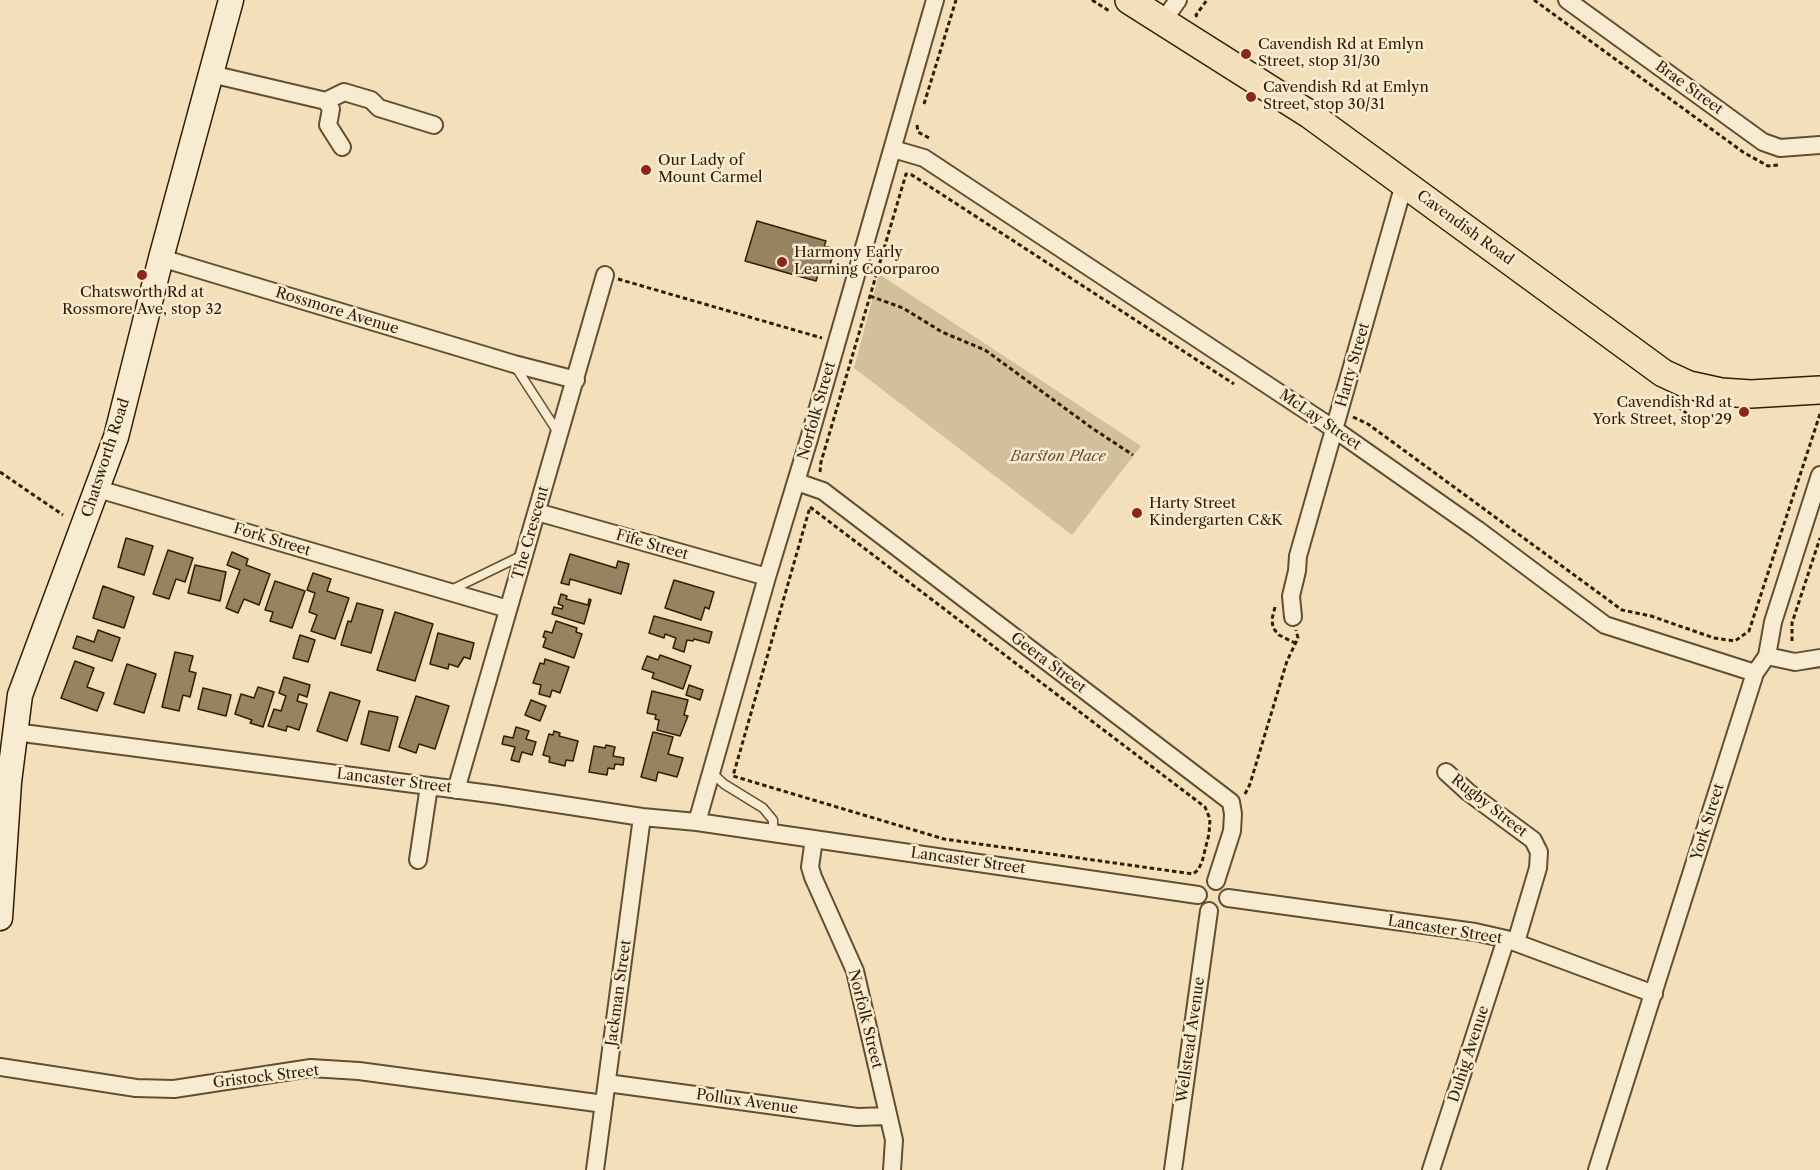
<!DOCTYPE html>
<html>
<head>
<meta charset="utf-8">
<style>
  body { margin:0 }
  canvas { display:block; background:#f3e0ba }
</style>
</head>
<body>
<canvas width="1820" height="1170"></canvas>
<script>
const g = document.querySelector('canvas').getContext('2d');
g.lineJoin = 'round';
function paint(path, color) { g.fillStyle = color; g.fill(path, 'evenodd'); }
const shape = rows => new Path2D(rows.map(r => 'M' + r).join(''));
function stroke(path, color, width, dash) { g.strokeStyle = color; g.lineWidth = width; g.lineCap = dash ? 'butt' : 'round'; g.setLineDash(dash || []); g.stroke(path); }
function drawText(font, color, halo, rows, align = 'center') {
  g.font = font + ' "Libre Caslon Text",serif'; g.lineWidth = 5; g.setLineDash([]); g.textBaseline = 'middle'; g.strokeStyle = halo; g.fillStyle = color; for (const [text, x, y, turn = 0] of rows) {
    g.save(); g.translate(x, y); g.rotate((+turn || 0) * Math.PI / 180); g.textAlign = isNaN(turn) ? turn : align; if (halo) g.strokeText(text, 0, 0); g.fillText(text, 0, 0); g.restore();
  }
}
const green = shape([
  [879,274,1141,446,1072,535,854,368]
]);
const building = shape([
  [757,221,826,241,824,246,835,249,829,268,821,265,816,281,745,261,757,221],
  [126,538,153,546,144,575,118,567,126,538],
  [168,550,193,558,185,582,176,579,169,599,153,594,168,550],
  [232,552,248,559,246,565,270,574,259,605,244,599,238,613,226,608,240,570,227,565,232,552],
  [570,554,616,568,618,561,629,564,621,594,570,579,569,585,561,583,570,554],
  [195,565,226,572,220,601,188,593,195,565],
  [313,573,331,579,327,591,349,598,335,639,311,631,317,615,309,612,315,593,307,590,313,573],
  [674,580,714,592,709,609,705,607,701,620,665,608,674,580],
  [275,581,305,591,292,628,270,621,273,612,265,610,275,581],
  [103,586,134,597,124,628,93,618,103,586],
  [561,594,567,596,566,599,588,605,589,599,591,600,584,624,552,614,554,607,562,609,563,606,558,604,561,594],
  [357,603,383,610,371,653,341,645,348,621,351,622,357,603],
  [395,612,433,624,415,681,377,670,395,612],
  [654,616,712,632,709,643,694,639,693,641,687,640,684,652,673,648,676,638,665,634,664,638,649,633,654,616],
  [556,621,577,628,576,632,582,634,574,658,543,647,546,638,543,637,545,631,552,633,556,621],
  [98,630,120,638,112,661,73,648,77,636,94,642,98,630],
  [438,633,474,643,470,659,464,657,458,667,449,664,448,669,430,664,438,633],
  [300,635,315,640,308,662,293,658,300,635],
  [175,652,193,656,189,671,196,673,190,697,183,695,179,711,162,707,175,652],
  [660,655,691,666,683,689,652,678,654,673,642,669,647,656,658,660,660,655],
  [545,659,569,667,560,693,552,690,550,697,539,694,541,685,533,683,540,663,544,664,545,659],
  [75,661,94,668,87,687,104,693,97,711,61,698,75,661],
  [127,664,156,674,144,713,114,704,127,664],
  [284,677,310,685,307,697,299,694,297,701,307,704,299,730,287,726,286,731,268,726,274,709,281,711,286,696,279,693,284,677],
  [689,685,703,690,700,700,686,695,689,685],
  [258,687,274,692,263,727,250,723,252,720,235,714,241,694,254,698,258,687],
  [203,688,231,695,226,716,198,709,203,688],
  [652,691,688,700,684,715,688,716,680,736,657,730,659,720,655,719,656,715,647,713,652,691],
  [330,692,360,701,347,741,317,731,330,692],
  [416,696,449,706,435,749,419,744,416,753,399,747,416,696],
  [531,700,546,706,540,721,525,715,531,700],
  [369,711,398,717,389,751,361,744,369,711],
  [516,727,529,731,526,739,536,742,532,755,522,752,519,762,511,760,515,747,502,744,504,736,513,738,516,727],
  [554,731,560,733,559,736,578,741,573,761,566,760,565,766,549,762,550,757,543,755,549,734,553,735,554,731],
  [653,732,673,737,668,754,683,758,677,777,658,772,656,781,641,777,653,732],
  [606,745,615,747,613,756,624,758,623,765,615,764,614,769,608,768,607,775,589,772,594,746,605,748,606,745]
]);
const path = shape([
  [1092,0,1111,12],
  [1534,0,1743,152,1768,166,1779,165],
  [1197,17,1196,15,1207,0],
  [924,104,956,0],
  [917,125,918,132,931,139],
  [618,279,822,338],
  [870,296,903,308,942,332,985,350,1092,428,1133,455],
  [1672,402,1691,417,1724,415],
  [1353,417,1368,424,1622,610,1651,616,1714,638,1735,641,1749,631,1820,414],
  [0,472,63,515],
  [820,472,821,462,906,174,912,175,1234,384],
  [810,507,1205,807,1210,819,1209,834,1202,862,1198,870,1193,874,944,839,733,776,810,507],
  [1275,607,1272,619,1273,628,1279,635,1295,643],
  [1792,641,1792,623,1820,538],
  [1245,794,1250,784,1287,661,1298,638,1296,630]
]);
const lane = shape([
  [515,366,559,434],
  [451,590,523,555],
  [711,772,724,784,763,808,773,820,773,832]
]);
const street = shape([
  [1567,0,1763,142,1780,148,1820,145],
  [1163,21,1178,0],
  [211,74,326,101,344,92,371,100,379,108,434,125],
  [326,101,331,109,328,125,342,147],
  [893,149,924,158,1334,429,1478,530,1605,625,1755,673],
  [161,258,514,364,576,380],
  [797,482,823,491,1231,802,1233,814,1232,831,1216,881],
  [98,489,508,609],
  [537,512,767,577],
  [1293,617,1291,596,1297,571,1298,556,1404,184],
  [1767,656,1795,662,1820,658],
  [15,732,498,795,642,817,697,822,1198,895],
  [1446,772,1468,792,1533,840,1539,852,1538,868,1516,942],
  [456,790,605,275],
  [697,822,767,577,809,439,935,0],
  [814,839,810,867,813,877,855,971,894,1140,892,1170],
  [418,860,429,786],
  [1228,898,1475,932,1506,939,1654,994],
  [0,1067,136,1088,174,1089,311,1068,359,1071,604,1104],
  [607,1083,857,1117,888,1116],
  [595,1170,642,817],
  [1173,1170,1209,911],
  [1431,1170,1506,939],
  [1597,1170,1755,673,1767,656,1773,622,1820,475]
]);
const secondary = shape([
  [0,918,9,782,20,695,116,437,161,258,231,0]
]);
const primary = shape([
  [1129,0,1309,114,1663,373,1689,385,1721,392,1751,394,1820,390]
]);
const markers = [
  [1246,54,6,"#8f2418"],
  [1251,97,6,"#8f2418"],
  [646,170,6,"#8f2418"],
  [782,262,6,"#8f2418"],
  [142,275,6,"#8f2418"],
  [1744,412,6,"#8f2418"],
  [1137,513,6,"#8f2418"]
];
const poiNames = [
  ["Cavendish Rd at Emlyn",1258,45],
  ["Street, stop 31/30",1258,62],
  ["Cavendish Rd at Emlyn",1263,88],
  ["Street, stop 30/31",1263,105],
  ["Our Lady of",658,161],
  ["Mount Carmel",658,178],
  ["Harmony Early",794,253],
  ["Learning Coorparoo",794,270],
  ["Chatsworth Rd at",142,293,"center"],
  ["Rossmore Ave, stop 32",142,310,"center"],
  ["Cavendish Rd at",1732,403,"right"],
  ["York Street, stop 29",1732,420,"right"],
  ["Harty Street",1149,504],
  ["Kindergarten C&K",1149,521]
];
const streetNames = [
  ["Brae Street",1689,88,36],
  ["Cavendish Road",1465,228,36],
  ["Rossmore Avenue",337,311,17],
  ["Harty Street",1353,365,-74],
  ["Norfolk Street",817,411,-74],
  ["McLay Street",1320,420,34],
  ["Chatsworth Road",106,458,-72],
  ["The Crescent",531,533,-74],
  ["Fork Street",272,540,17],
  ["Fife Street",652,545,16],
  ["Geera Street",1048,663,37],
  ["Lancaster Street",394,781,7],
  ["Rugby Street",1489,806,38],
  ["York Street",1708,822,-73],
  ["Lancaster Street",968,861,8],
  ["Lancaster Street",1445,930,9],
  ["Jackman Street",619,993,-82],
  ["Norfolk Street",865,1019,76],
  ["Wellstead Avenue",1191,1040,-82],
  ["Duhig Avenue",1469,1054,-72],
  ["Gristock Street",266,1077,-7],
  ["Pollux Avenue",747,1102,8]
];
const parkNames = [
  ["Barston Place",1058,457]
];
paint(green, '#d2bf9b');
paint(building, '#978261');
stroke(building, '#331d01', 1.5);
stroke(lane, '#634e2f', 11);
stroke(street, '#634e2f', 20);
stroke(secondary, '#331d01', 27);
stroke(primary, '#331d01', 30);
stroke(path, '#331d01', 3, [4.5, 3]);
stroke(lane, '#f7ebd2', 8);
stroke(street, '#f7ebd2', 16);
stroke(secondary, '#f7ebd2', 24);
stroke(primary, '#f3e0ba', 27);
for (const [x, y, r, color] of markers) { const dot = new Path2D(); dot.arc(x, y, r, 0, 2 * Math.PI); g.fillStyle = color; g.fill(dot); stroke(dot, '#f7ebd2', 2); }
drawText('15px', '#331d01', '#f7ebd2', poiNames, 'left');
drawText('15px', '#331d01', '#f7ebd2', streetNames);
drawText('italic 15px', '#634e2f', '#f7ebd2', parkNames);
</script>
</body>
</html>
